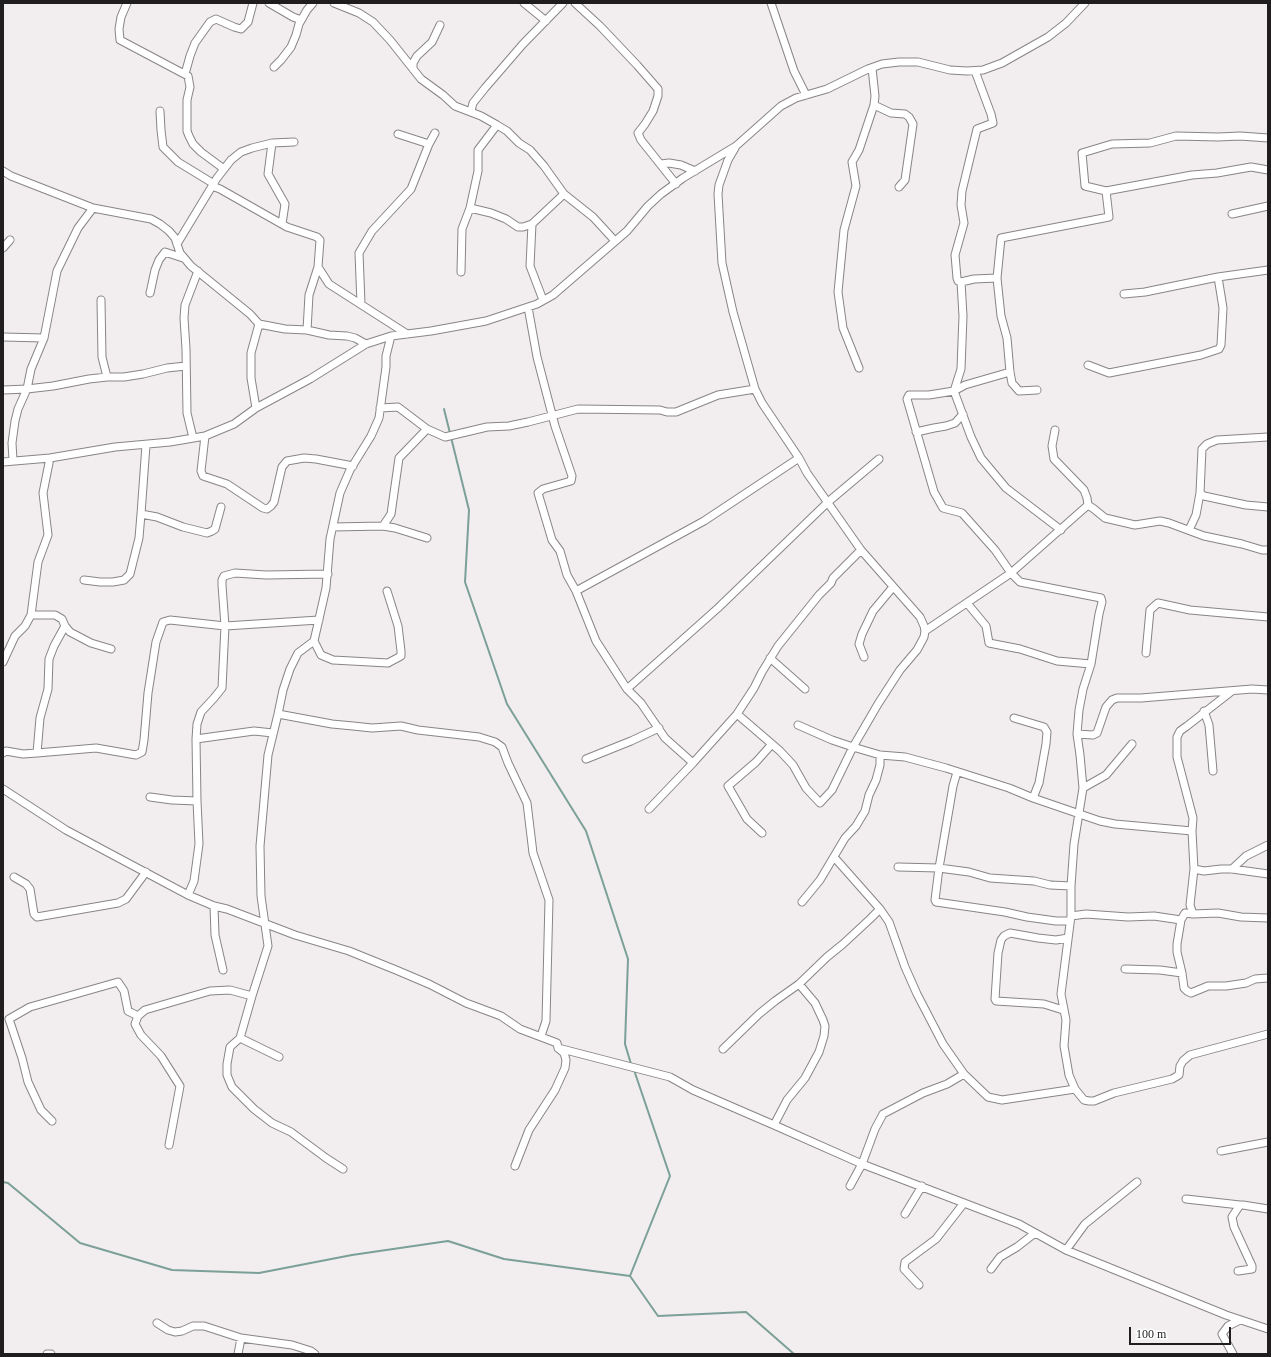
<!DOCTYPE html>
<html>
<head>
<meta charset="utf-8">
<style>
  body { margin:0 }
  #map { position:relative; width:1271px; height:1357px; overflow:hidden; background:#f2edee; font-family:Georgia,serif }
  canvas { display:block }
  .frame { position:absolute; inset:0; border:4px solid #1f1d1d; pointer-events:none }
  .scale { position:absolute; left:1129px; top:1327px; width:102px; height:18px; box-sizing:border-box; border:2px solid #1f1d1d; border-top:0; padding-left:5px; font-size:12px; line-height:14px; white-space:nowrap; color:#1f1d1d; -webkit-text-stroke:3px #fff; paint-order:stroke }
</style>
</head>
<body>
<div id="map">
<canvas width="1271" height="1357"></canvas>
<div class="frame"></div>
<div class="scale">100 m</div>
</div>
<script>
const g = document.querySelector('canvas').getContext('2d');
g.lineJoin = 'round';
const shape = rows => new Path2D(rows.map(r => 'M' + r).join(''));
function stroke(path, color, width, dash) { g.strokeStyle = color; g.lineWidth = width; g.lineCap = dash ? 'butt' : 'round'; g.setLineDash(dash || []); g.stroke(path); }
const stream = shape([
  [444,409,469,510,465,582,507,704,586,831,628,959,625,1044,631,1064],
  [3,1182,8,1183,80,1243,172,1270,259,1273,352,1255,448,1241,504,1259,630,1276,658,1316,746,1312,794,1354],
  [630,1276,670,1176,634,1070]
]);
const minor = shape([
  [127,3,121,17,119,29,120,40,188,76,190,87,187,100,187,131,189,136,193,144,201,152,224,169],
  [269,3,293,17,301,20],
  [334,3,359,13,373,22,390,40,421,79,443,95,455,106,481,116,497,125,507,131,519,143,530,150,544,166,564,194,593,217,615,241],
  [524,3,546,21],
  [575,3,600,26,637,65,658,89,658,96,653,111,645,124,638,133,641,140,676,184],
  [771,3,794,71,806,95],
  [274,67,281,60,291,47,296,35,299,24,307,10,313,3],
  [413,69,413,63,417,56,432,42,440,25],
  [975,71,991,114,993,123,977,129,962,191,961,205,964,223,955,255,957,278,958,281,961,282,974,279,997,278,1001,316,1007,338,1010,372,1012,383,1019,391,1037,390],
  [185,74,190,56,195,43,210,22,216,19,234,27,241,29,248,22,253,3],
  [874,105,891,113,905,114,909,117,913,124,905,180,899,187],
  [160,111,161,130,163,147,178,162,214,184],
  [471,111,473,103,485,88,523,44,563,3],
  [398,134,429,144],
  [1268,138,1240,136,1218,137,1176,136,1150,143,1112,144,1082,153,1085,186,1106,191,1192,175,1217,173,1251,167,1268,170],
  [272,143,268,174,285,204,282,224],
  [735,148,728,160,719,185,718,194,722,263,733,312,755,389,762,403,799,458,807,473,861,550,920,617,924,626,925,631,924,637,917,650,900,670,878,704,853,747,832,790,820,803,806,788,793,765,780,751,737,714],
  [661,164,669,163,681,165,695,171],
  [3,171,11,176,93,208,151,219,160,224,169,231,175,238,180,253,191,266,250,314,259,324,285,329,307,330,329,335,347,336,355,338,366,344],
  [212,186,220,189,287,227,317,237,320,240,318,267,329,284,407,334],
  [470,208,491,213,506,219,518,227,523,227,532,224],
  [1232,214,1268,206],
  [177,244,217,178,231,160,241,152,252,148,272,143,294,142],
  [3,248,10,240],
  [461,272,462,229,470,208,478,171,478,150,497,125],
  [997,278,1001,238,1109,217,1106,191],
  [961,282,963,316,962,342,961,369,954,391,971,437,981,458,1006,488,1061,530],
  [150,293,155,270,159,260,165,252,183,258],
  [1124,294,1145,292,1218,277,1268,270],
  [101,300,102,357,107,377,124,377,143,374,167,368,186,366],
  [543,300,530,266,532,224,564,194],
  [361,304,359,253,372,231,411,189,429,144,435,133],
  [528,307,537,357,555,426,572,476,571,481,543,489,538,493,552,540,560,551,567,575,576,591],
  [307,330,309,295,318,267],
  [3,337,44,338],
  [1088,365,1109,373,1201,355,1219,349,1221,345,1223,308,1218,277],
  [859,368,843,328,838,292,844,230,856,186,852,162,859,150,874,105,875,96,872,68],
  [3,390,27,389,53,386,89,379,107,377],
  [256,408,251,378,251,353,259,324],
  [380,408,398,407,427,429,445,437,487,427,509,426,528,422,578,409,660,410,667,412,676,412,718,395,755,389],
  [1055,430,1052,446,1054,459,1084,490,1087,498,1088,505],
  [916,432,934,428,946,426,955,423,963,414],
  [205,436,201,471,203,476,227,484,263,508,267,509,271,506,274,502,282,467,287,461,304,458,316,459,353,466],
  [1268,437,1217,440,1207,444,1202,449,1200,493,1204,496,1246,505,1268,507],
  [193,438,187,413,186,349,184,318,185,305,198,271],
  [146,445,141,514,157,517,183,527,207,533,212,531,215,529,221,507],
  [799,458,704,521,576,591,596,641,627,689,641,703,665,738,693,763,737,714,754,688,762,672,778,646,819,595,831,583,833,578,861,550],
  [13,460,12,443,15,421,18,409,27,389,31,369,44,338,57,271,78,228,93,208],
  [3,462,50,458,115,447,170,442,205,436,234,424,256,408,310,379,366,344,391,336,431,331,486,321,537,304,553,295,627,231,648,206,661,194,683,178,736,146,781,106,796,98,827,89,868,69,882,64,899,62,918,62,950,70,967,71,983,70,1002,63,1048,37,1066,23,1085,3],
  [383,526,395,528,427,538],
  [333,527,383,526,391,514,399,458,427,429],
  [1189,530,1196,515,1200,493],
  [84,580,100,582,113,582,124,580,130,574,139,538,141,514],
  [967,603,986,626,989,643,1020,649,1057,661,1091,664],
  [31,615,55,615,62,619,65,626,70,632,91,643,111,649],
  [925,631,1011,573,1088,505,1094,509,1105,518,1135,525,1160,521,1169,523,1204,536,1242,544,1262,550,1268,550],
  [314,641,321,655,333,660,388,663,401,656,401,651,398,626,387,591],
  [1146,653,1150,610,1158,603,1190,610,1268,617],
  [864,657,859,644,862,634,873,611,893,587],
  [770,658,805,689],
  [3,662,15,636,25,626,31,615,38,562,48,535,43,493,50,458],
  [627,689,718,608,828,502,879,459],
  [1204,711,1209,725,1213,771],
  [278,714,332,724,353,726,372,728,401,726,418,730,479,737,495,742,502,747,508,763,527,803,533,853,549,900,546,1021,541,1036],
  [1014,718,1044,727,1047,732,1046,744,1039,783,1033,798],
  [798,725,832,740,853,747,880,755,905,757,946,768,1009,788,1033,798,1100,821,1115,824,1192,831,1194,869,1190,905,1193,914,1185,913,1181,920,1177,944,1177,952,1182,973],
  [1077,734,1093,735,1097,733,1106,707,1112,700,1117,698,1141,698,1252,689,1268,690],
  [196,739,197,724,201,712,214,698,222,688,225,626,222,585,222,580,224,576,235,573,266,575,328,574],
  [3,753,6,751,23,754,37,753,40,718,48,689,49,659,54,646,65,626],
  [37,753,96,748,136,755,142,752,144,740,148,693,156,642,163,622,170,620,225,626,319,620],
  [586,759,631,741,659,728],
  [957,772,953,786,939,868,969,872,990,878,1034,881,1050,885,1071,886],
  [1083,788,1106,775,1132,744],
  [3,789,66,830,188,895,214,906,227,909,295,935,349,951,396,970,429,984,466,1003,501,1016,520,1029,557,1043,558,1048,564,1053,566,1060,565,1068,555,1090,529,1130,515,1166],
  [150,797,172,800,197,801,196,739,254,731,273,733],
  [649,809,693,763],
  [1192,831,1193,818,1177,757,1177,737,1180,731,1187,726,1232,691],
  [762,833,747,819,728,786,756,762,772,744],
  [834,857,880,909],
  [898,867,939,868,935,900,936,902,1005,912,1027,917,1056,921,1070,921],
  [1194,869,1204,871,1221,869,1232,869,1268,874],
  [1232,869,1246,856,1268,845],
  [14,877,26,884,30,889,34,914,37,917,118,903,126,899,146,872],
  [188,895,194,881,199,844,197,801],
  [802,902,820,880,845,838,856,826,865,811,869,795,876,780,880,765,880,755],
  [214,906,215,935,223,970],
  [1193,914,1218,913,1241,917,1268,918],
  [1071,916,1086,914,1128,917,1154,916,1181,920],
  [1125,969,1160,970,1182,973,1184,988,1187,991,1191,993,1208,986,1226,986,1246,983,1255,979,1268,978],
  [1063,1010,1044,1004,996,1001,995,999,998,953,1001,940,1004,936,1010,933,1038,938,1056,940,1068,938],
  [240,1038,279,1057],
  [558,1048,670,1077,693,1090,774,1125,862,1164,1019,1224,1066,1250,1226,1315,1268,1329],
  [723,1049,759,1014,775,1001,799,984,827,957,843,944,870,919,880,909,889,922,905,967,917,994,943,1044,964,1074,947,1084,923,1093,883,1114,875,1129,862,1164,850,1186],
  [964,1074,988,1097,1002,1100,1075,1089,1069,1075,1064,1046,1066,1020,1061,994,1071,916,1071,886,1074,844,1083,788,1080,755,1077,734,1079,710,1083,689,1091,664,1099,614,1102,602,1101,598,1020,582,1011,573,995,550,962,513,943,508,934,492,907,399,909,395,929,395,954,391,965,385,1010,372],
  [1075,1089,1084,1100,1089,1101,1094,1101,1114,1093,1172,1079,1179,1075,1180,1066,1183,1061,1190,1055,1268,1034],
  [52,1121,41,1110,28,1082,22,1058,9,1019,30,1007,118,982,124,991,128,1011,138,1016],
  [774,1125,787,1100,805,1078,819,1052,824,1036,825,1026,823,1020,815,1003,799,984],
  [169,1145,180,1086,161,1056,141,1035,135,1024,138,1016,145,1010,210,991,230,990,252,996],
  [1221,1151,1268,1142],
  [343,1169,326,1158,291,1132,272,1123,254,1109,232,1087,227,1075,227,1064,230,1047,240,1038,252,996,268,946,261,896,260,846,268,755,278,714,283,690,290,669,298,653,314,641,326,588,330,539,340,493,350,470,371,436,379,418,386,367,386,356,391,336],
  [1186,1199,1240,1205],
  [905,1214,922,1186],
  [1066,1250,1085,1224,1137,1182],
  [991,1269,1000,1257,1017,1247,1035,1233],
  [1238,1271,1252,1269,1252,1266,1234,1227,1232,1217,1240,1205,1243,1205,1268,1209],
  [919,1285,904,1269,905,1262,936,1239,964,1203],
  [157,1323,168,1330,175,1332,182,1331,193,1326,204,1326,241,1338,292,1345,311,1351,315,1354],
  [47,1354,51,1354],
  [238,1354,241,1338],
  [1233,1354,1222,1334,1228,1326,1240,1320]
]);
stroke(stream, '#7ba098', 2);
stroke(minor, '#898585', 9);
stroke(minor, '#fff', 7);
</script>
</body>
</html>
